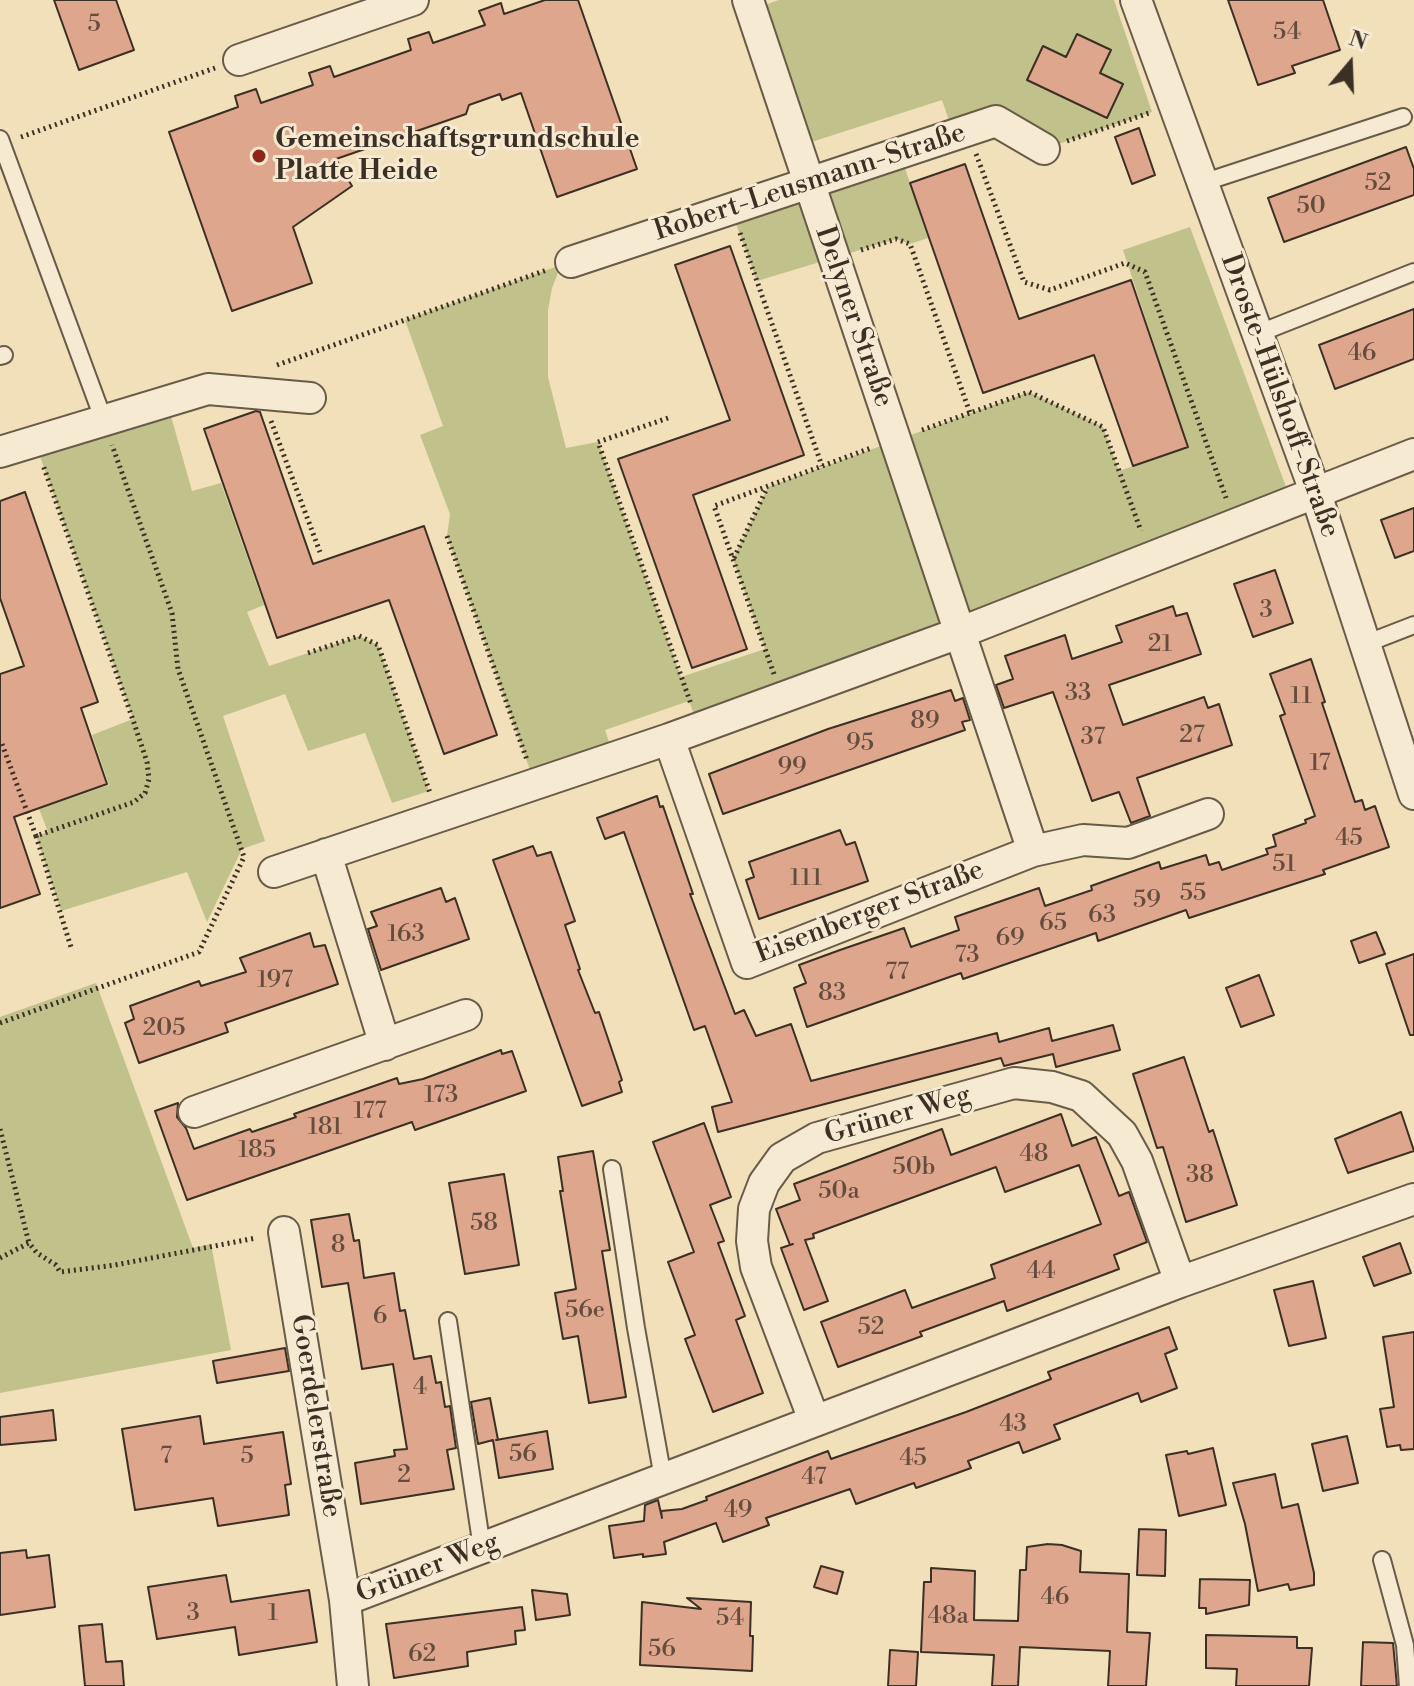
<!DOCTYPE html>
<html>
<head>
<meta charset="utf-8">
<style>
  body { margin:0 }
  #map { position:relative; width:1414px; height:1686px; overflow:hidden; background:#f1e0b9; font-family:"Libre Bodoni",serif }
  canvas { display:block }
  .north { position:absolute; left:1310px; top:24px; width:80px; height:80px; -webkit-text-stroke:6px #f6ebd2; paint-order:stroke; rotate:19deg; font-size:22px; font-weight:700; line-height:32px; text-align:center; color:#3c2f24 }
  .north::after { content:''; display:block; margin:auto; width:28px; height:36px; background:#3c2f24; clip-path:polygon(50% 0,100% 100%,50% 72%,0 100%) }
</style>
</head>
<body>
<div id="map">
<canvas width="1414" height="1686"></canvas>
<div class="north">N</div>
</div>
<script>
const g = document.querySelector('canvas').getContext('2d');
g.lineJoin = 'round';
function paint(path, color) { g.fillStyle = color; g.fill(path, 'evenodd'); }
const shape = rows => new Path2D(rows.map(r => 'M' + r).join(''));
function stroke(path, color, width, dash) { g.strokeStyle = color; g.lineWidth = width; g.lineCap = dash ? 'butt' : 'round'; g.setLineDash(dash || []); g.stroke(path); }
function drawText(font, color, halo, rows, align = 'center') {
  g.font = font + ' "Libre Bodoni",serif'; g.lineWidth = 6; g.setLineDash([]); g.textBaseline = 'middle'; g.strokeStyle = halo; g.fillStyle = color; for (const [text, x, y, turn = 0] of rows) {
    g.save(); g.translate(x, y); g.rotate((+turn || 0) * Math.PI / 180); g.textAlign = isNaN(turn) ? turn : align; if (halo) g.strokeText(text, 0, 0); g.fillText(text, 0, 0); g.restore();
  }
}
const green = shape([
  [779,0,1114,0,1152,112,1044,149,996,122,954,135,942,100,796,147,751,10],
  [900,153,928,238,910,244,896,239,757,281,731,210],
  [1190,227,1292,503,699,728,689,701,605,730,614,757,535,784,447,536,450,514,420,435,443,426,405,320,561,265,552,288,548,310,548,377,566,448,598,442,681,677,765,649,733,559,768,487,1029,392,1103,427,1119,471,1188,447,1123,250],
  [167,402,192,491,221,483,264,605,247,612,269,666,359,636,378,645,429,791,392,803,365,733,308,751,285,694,223,716,265,841,242,849,207,922,187,872,61,911,36,836,48,832,39,809,109,785,92,735,133,719,35,442],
  [96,983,193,1248,211,1244,231,1350,0,1393,0,1017]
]);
const building = shape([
  [54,0,116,0,134,50,79,70,54,0],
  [545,0,578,0,637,169,557,197,521,93,502,100,500,94,469,105,466,114,336,159,352,186,293,227,312,283,232,311,169,132,238,107,235,96,256,89,261,103,313,85,309,73,330,66,334,77,411,50,408,39,429,32,433,43,485,25,479,11,501,3,504,14,545,0],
  [1228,0,1323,0,1340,50,1292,66,1295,73,1258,85,1228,0],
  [1077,34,1111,50,1100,73,1123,84,1107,118,1027,80,1043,46,1066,57,1077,34],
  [1139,128,1155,175,1132,184,1115,137,1139,128],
  [1406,147,1414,169,1414,195,1284,242,1268,198,1406,147],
  [965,164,1019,319,1131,280,1188,447,1133,466,1094,355,983,393,910,183,965,164],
  [730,246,804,455,693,495,747,649,692,668,618,459,730,420,675,265,730,246],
  [1414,309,1414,359,1335,389,1319,345,1414,309],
  [256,411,260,412,313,564,424,526,497,735,444,754,389,600,277,638,204,429,256,411],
  [25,492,98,702,81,708,107,784,14,817,40,894,0,908,0,674,24,666,0,598,0,501,25,492],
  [1414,508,1414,551,1395,558,1381,520,1414,508],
  [1275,570,1293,623,1253,637,1234,584,1275,570],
  [1173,606,1176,616,1187,613,1201,654,1109,685,1123,725,1204,697,1208,708,1219,704,1232,745,1137,778,1150,816,1131,823,1119,792,1092,801,1053,692,1004,708,996,685,1013,679,1005,656,1065,635,1072,659,1122,642,1116,626,1173,606],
  [1311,659,1325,702,1322,703,1355,802,1362,800,1365,810,1375,806,1389,847,1323,870,1325,874,1189,918,1186,910,1098,941,1096,933,963,979,961,973,807,1027,794,988,806,983,799,965,840,950,904,928,911,947,959,930,955,917,1039,888,1045,906,1092,890,1091,886,1159,862,1161,869,1206,855,1209,865,1219,862,1222,870,1268,854,1266,849,1276,846,1273,835,1306,823,1305,820,1315,816,1280,716,1285,714,1270,674,1311,659],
  [951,690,955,701,963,698,970,720,962,722,965,730,723,814,709,774,828,729,951,690],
  [657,796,660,807,663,806,693,894,690,894,735,1014,744,1010,756,1036,791,1024,811,1081,997,1033,999,1042,1049,1028,1052,1041,1113,1025,1120,1050,1056,1067,1053,1054,1004,1066,1001,1058,718,1132,712,1107,732,1102,705,1026,694,1030,624,832,605,839,597,818,657,796],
  [840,830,846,845,855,842,868,881,759,919,746,880,754,877,749,862,840,830],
  [533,846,537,856,551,852,575,921,565,925,580,969,578,970,595,1013,599,1012,622,1080,619,1082,622,1092,582,1106,493,860,533,846],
  [441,888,446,902,455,898,469,939,381,970,368,929,377,926,371,912,441,888],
  [1376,932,1385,954,1359,963,1351,941,1376,932],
  [310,933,314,947,325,945,338,984,225,1023,228,1032,139,1063,125,1023,134,1019,130,1006,199,981,201,986,246,972,240,958,310,933],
  [1414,954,1414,1035,1410,1035,1386,964,1414,954],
  [1259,975,1274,1015,1241,1027,1226,988,1259,975],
  [501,1050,502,1054,512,1051,526,1091,415,1130,412,1122,187,1200,155,1111,178,1103,177,1117,186,1128,194,1149,250,1129,252,1132,296,1117,294,1114,397,1078,399,1084,423,1079,501,1050],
  [1184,1057,1209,1132,1213,1130,1237,1205,1186,1222,1163,1147,1157,1148,1133,1074,1184,1057],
  [1401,1112,1414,1151,1348,1173,1335,1139,1401,1112],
  [1061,1114,1072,1146,1096,1137,1119,1196,1129,1192,1147,1242,1114,1255,1119,1269,1007,1311,1004,1301,920,1332,922,1336,838,1367,821,1322,905,1290,912,1308,995,1278,991,1265,1101,1224,1079,1165,1005,1192,996,1167,813,1234,814,1238,805,1240,828,1301,804,1310,781,1248,793,1244,790,1245,776,1209,800,1200,794,1184,942,1129,951,1155,1061,1114],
  [704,1123,731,1197,710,1205,724,1241,718,1243,745,1316,736,1320,763,1393,713,1412,685,1339,695,1335,668,1262,694,1252,653,1142,704,1123],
  [593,1151,610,1250,602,1251,626,1397,589,1403,578,1336,563,1339,555,1293,576,1289,560,1191,563,1191,558,1157,593,1151],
  [504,1174,519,1265,465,1274,449,1183,504,1174],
  [349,1214,354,1241,359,1240,364,1278,394,1273,400,1311,405,1310,414,1359,431,1356,436,1383,441,1382,445,1407,450,1406,456,1448,447,1450,454,1489,361,1504,355,1463,395,1456,394,1450,407,1449,393,1364,362,1369,348,1283,322,1287,311,1220,349,1214],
  [1400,1243,1411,1273,1374,1286,1363,1257,1400,1243],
  [1313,1281,1326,1338,1289,1346,1274,1290,1313,1281],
  [1169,1327,1177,1349,1165,1354,1177,1388,1141,1402,1138,1393,1054,1425,1060,1439,1023,1453,1019,1442,968,1461,971,1468,916,1488,914,1483,856,1504,850,1489,766,1518,769,1525,723,1542,716,1523,664,1542,666,1554,643,1557,643,1554,614,1558,609,1526,644,1521,645,1505,658,1500,662,1518,661,1511,682,1509,707,1500,706,1497,828,1451,831,1459,966,1412,1051,1379,1048,1372,1169,1327],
  [1414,1332,1414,1449,1401,1450,1400,1445,1387,1447,1380,1409,1394,1407,1383,1337,1414,1332],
  [285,1348,289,1371,217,1383,213,1361,285,1348],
  [490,1398,498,1440,496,1440,547,1431,553,1469,499,1478,493,1440,478,1444,471,1402,490,1398],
  [53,1410,56,1440,0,1445,0,1417,53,1410],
  [200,1416,204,1444,283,1432,291,1484,285,1485,289,1515,218,1526,213,1498,135,1510,122,1429,200,1416],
  [1347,1436,1358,1483,1323,1491,1312,1444,1347,1436],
  [1213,1448,1226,1505,1179,1516,1166,1455,1187,1451,1188,1454,1213,1448],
  [1275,1474,1282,1508,1298,1504,1314,1573,1314,1585,1290,1590,1288,1584,1258,1591,1245,1524,1233,1483,1275,1474],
  [1139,1529,1166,1530,1165,1576,1137,1575,1139,1529],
  [1048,1544,1062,1545,1081,1551,1080,1572,1129,1574,1127,1632,1150,1633,1146,1686,1108,1686,1110,1651,1020,1647,1018,1686,992,1686,994,1655,921,1652,924,1582,931,1582,931,1568,975,1571,974,1620,1018,1621,1020,1570,1026,1570,1027,1547,1048,1544],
  [26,1550,27,1558,49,1555,55,1607,0,1615,0,1553,26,1550],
  [821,1566,843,1572,837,1594,814,1587,821,1566],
  [226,1575,231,1602,309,1590,317,1642,239,1655,235,1627,157,1639,148,1587,226,1575],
  [1200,1579,1250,1580,1249,1605,1206,1614,1206,1608,1199,1608,1200,1579],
  [532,1590,567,1594,570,1615,536,1620,532,1590],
  [687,1598,751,1602,750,1636,753,1636,752,1671,640,1665,642,1602,701,1609,687,1598],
  [522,1607,525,1630,515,1631,516,1644,467,1652,468,1666,394,1678,386,1624,522,1607],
  [102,1624,106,1662,122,1661,124,1686,85,1686,79,1626,102,1624],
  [1206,1635,1297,1637,1297,1648,1312,1648,1309,1686,1236,1686,1237,1669,1206,1668,1206,1635],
  [1363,1642,1393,1643,1397,1686,1361,1686,1363,1642],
  [890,1650,918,1652,916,1686,888,1686,890,1650]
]);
const path = shape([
  [21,137,215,68],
  [1067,141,1149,113],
  [976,154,1024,282,1050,290,1125,263,1145,272,1226,498],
  [740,233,822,466],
  [861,250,896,239,910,244,970,413],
  [277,365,547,270],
  [668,418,598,442,691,704],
  [271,421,320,552],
  [922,430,1029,392,1103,427,1141,531],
  [447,536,527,760],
  [734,558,767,488],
  [308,653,359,636,378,645,430,793],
  [774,674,714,506,871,448],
  [2,744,36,836,134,802,145,793,149,779,147,762,133,720,43,465],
  [36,836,71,947],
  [0,1023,199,952,244,857,178,669,172,613,112,445],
  [0,1129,29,1243],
  [0,1258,29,1243,37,1253,56,1265,60,1272,115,1265,256,1238]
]);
const service = shape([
  [0,139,104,421],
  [1202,183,1403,117],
  [1257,334,1414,272],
  [0,356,4,355],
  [1365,644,1414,625],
  [612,1169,636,1328,663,1478],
  [448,1321,482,1548],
  [1382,1560,1405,1645,1408,1686]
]);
const minor = shape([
  [1136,0,1316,494,1414,794],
  [239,60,413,0],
  [571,262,996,121,1044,149],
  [0,452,208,389,310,398],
  [669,739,747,963,1033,851,748,0],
  [1033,851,1083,840,1128,843,1208,814],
  [326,854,385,1045],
  [274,872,669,739,959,633,1414,454],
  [194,1112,466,1015],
  [284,1232,345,1600],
  [814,1420,756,1267,752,1241,754,1209,764,1183,782,1158,817,1138,1014,1083,1052,1087,1081,1096,1122,1134,1137,1161,1180,1282],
  [353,1686,345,1600,1180,1282,1414,1199]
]);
const markers = [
  [259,156,8,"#8f2418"]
];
const numberNames = [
  ["5",94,25],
  ["54",1287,33],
  ["52",1378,184],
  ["50",1311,207],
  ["46",1362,354],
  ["3",1266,611],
  ["21",1160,645],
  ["33",1078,694],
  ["11",1301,697],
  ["89",925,722],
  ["27",1192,736],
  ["37",1093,738],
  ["95",860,744],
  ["17",1320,764],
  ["99",792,768],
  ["45",1349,839],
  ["51",1284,865],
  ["111",806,879],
  ["55",1193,894],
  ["59",1147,901],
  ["63",1102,916],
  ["65",1053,924],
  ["163",406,935],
  ["69",1010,939],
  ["73",967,956],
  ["77",897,973],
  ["197",275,981],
  ["83",832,994],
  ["205",164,1029],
  ["173",441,1096],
  ["177",370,1112],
  ["181",325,1128],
  ["185",257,1151],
  ["48",1034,1155],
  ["50b",914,1168],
  ["38",1200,1176],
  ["50a",839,1192],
  ["58",484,1224],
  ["8",338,1246],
  ["44",1041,1272],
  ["56e",585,1311],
  ["6",380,1317],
  ["52",871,1328],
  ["4",420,1388],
  ["43",1013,1425],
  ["56",523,1455],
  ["7",166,1457],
  ["5",247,1457],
  ["45",913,1459],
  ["2",404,1476],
  ["47",814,1478],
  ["49",738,1511],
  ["46",1055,1598],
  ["3",193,1614],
  ["1",273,1614],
  ["48a",948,1617],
  ["54",730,1619],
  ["56",662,1650],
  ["62",422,1655]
];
const poiNames = [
  ["Gemeinschaftsgrundschule",275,140],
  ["Platte Heide",275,172]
];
const streetNames = [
  ["Robert-Leusmann-Straße",810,183,-18],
  ["Delyner Straße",853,317,71],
  ["Droste-Hülshoff-Straße",1279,396,70],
  ["Eisenberger Straße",870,913,-21],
  ["Grüner Weg",898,1116,-16],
  ["Goerdelerstraße",315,1416,81],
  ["Grüner Weg",428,1569,-21]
];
paint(green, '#c0c18b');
paint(building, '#dea68d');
stroke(building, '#3c2f24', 2);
stroke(service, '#695b49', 20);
stroke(minor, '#695b49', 34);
stroke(path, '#3c2f24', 5, [2, 4]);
stroke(service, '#f6ebd2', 16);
stroke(minor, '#f6ebd2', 30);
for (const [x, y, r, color] of markers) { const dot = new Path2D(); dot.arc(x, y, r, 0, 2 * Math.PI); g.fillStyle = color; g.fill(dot); stroke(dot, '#f6ebd2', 3); }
drawText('24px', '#644d3e', null, numberNames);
drawText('bold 28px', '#3c2f24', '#f6ebd2', poiNames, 'left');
drawText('28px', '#3c2f24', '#f6ebd2', streetNames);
</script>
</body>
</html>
